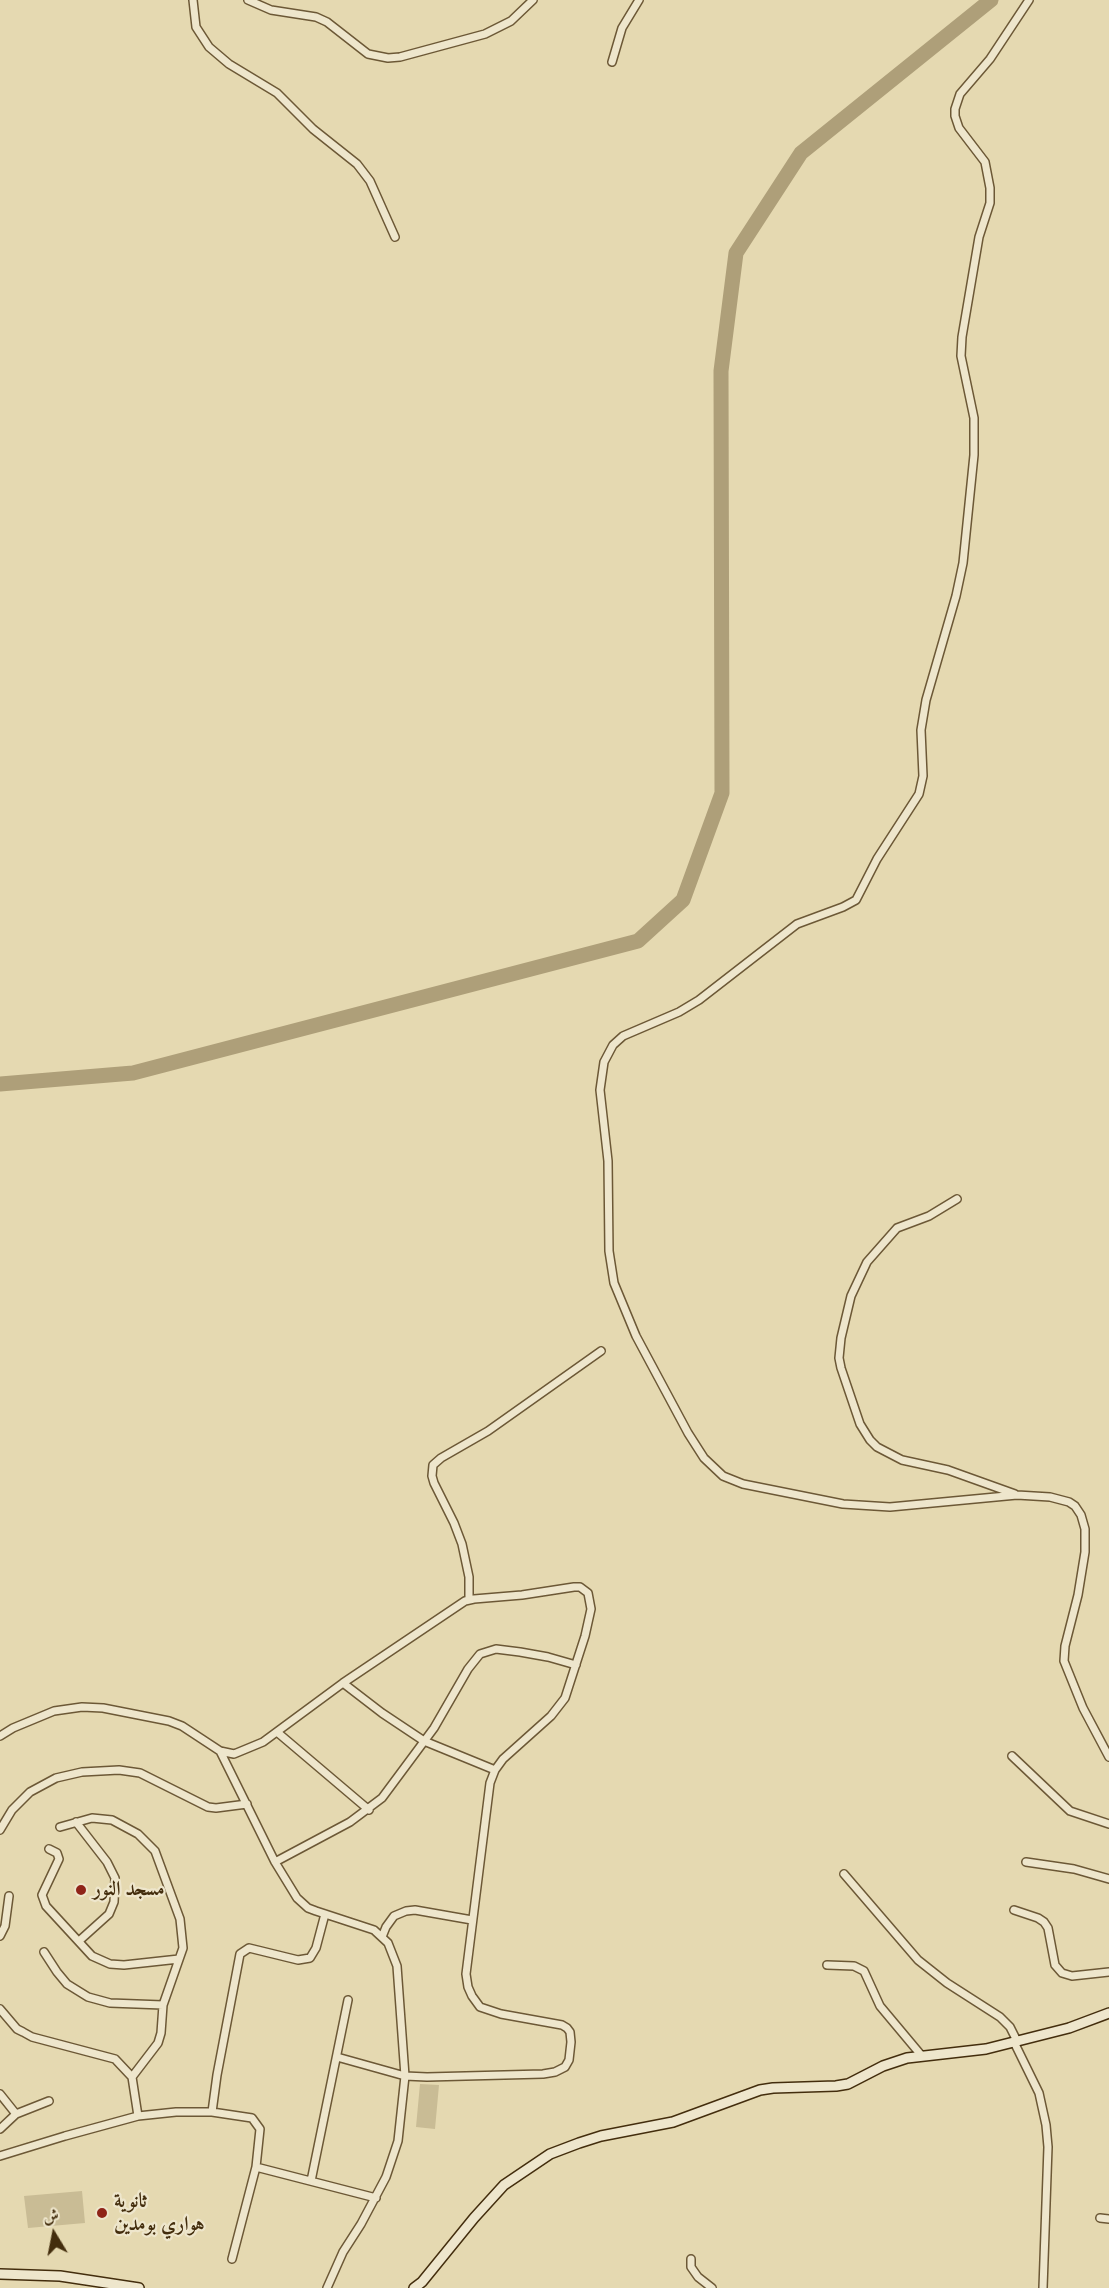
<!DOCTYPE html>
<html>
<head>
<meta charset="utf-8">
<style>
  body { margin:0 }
  #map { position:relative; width:1109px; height:2288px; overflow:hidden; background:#e5d9b1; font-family:"EB Garamond",Amiri,serif }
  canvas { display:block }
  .north { position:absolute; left:24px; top:2204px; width:60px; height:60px; -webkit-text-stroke:4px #eee6cc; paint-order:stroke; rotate:350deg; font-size:16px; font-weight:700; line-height:24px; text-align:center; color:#432d0d }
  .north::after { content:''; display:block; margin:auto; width:21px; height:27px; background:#432d0d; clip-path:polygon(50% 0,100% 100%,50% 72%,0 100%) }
</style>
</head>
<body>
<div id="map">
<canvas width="1109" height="2288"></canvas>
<div class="north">ش</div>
</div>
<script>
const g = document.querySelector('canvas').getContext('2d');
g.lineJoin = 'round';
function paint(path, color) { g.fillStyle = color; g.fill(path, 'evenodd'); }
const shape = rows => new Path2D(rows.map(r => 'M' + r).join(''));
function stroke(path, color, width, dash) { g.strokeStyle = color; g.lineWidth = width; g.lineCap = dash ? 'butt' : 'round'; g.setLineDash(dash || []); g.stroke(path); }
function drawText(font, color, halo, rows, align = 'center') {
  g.font = font + ' "EB Garamond",Amiri,serif'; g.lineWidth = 4.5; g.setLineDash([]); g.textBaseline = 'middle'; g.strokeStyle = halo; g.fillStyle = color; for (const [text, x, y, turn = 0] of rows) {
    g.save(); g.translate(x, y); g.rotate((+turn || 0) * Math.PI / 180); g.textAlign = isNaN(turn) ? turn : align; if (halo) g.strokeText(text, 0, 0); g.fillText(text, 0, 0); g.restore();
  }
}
const green = shape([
  [420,2084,439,2085,435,2129,416,2127],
  [82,2191,85,2223,28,2228,24,2196]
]);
const river = shape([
  [0,1084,133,1073,638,941,683,900,722,793,721,371,736,253,801,153,991,0]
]);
const street = shape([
  [193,0,196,27,209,47,229,64,277,93,313,129,357,164,370,181,395,237],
  [248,0,271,10,316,17,327,22,368,54,388,58,400,57,485,34,511,21,533,0],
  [1029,0,990,59,960,94,955,109,955,116,959,128,985,162,990,188,990,203,979,237,962,337,961,356,974,418,974,455,963,563,956,596,926,700,921,730,923,776,919,794,877,859,856,900,843,907,797,924,699,1000,679,1012,623,1036,613,1045,604,1062,600,1090,608,1161,609,1251,614,1283,636,1336,688,1433,704,1458,723,1476,743,1484,843,1504,890,1507,1017,1495,1050,1497,1069,1502,1075,1506,1081,1515,1085,1529,1085,1552,1078,1595,1065,1646,1064,1661,1083,1708,1109,1757],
  [612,62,622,28,639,0],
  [957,1199,929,1216,897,1228,867,1262,851,1296,841,1338,839,1358,841,1368,860,1424,870,1440,877,1447,902,1460,948,1470,1015,1494],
  [469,1600,469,1577,462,1544,454,1523,434,1483,432,1476,433,1465,441,1458,488,1431,601,1351],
  [277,1732,369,1810],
  [0,1736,13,1728,54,1711,82,1707,103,1708,169,1721,182,1726,220,1751,234,1754,263,1742,343,1683,382,1713,424,1741,495,1770],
  [220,1751,275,1862,297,1898,308,1908,316,1911,374,1930,388,1943,397,1966,405,2076,398,2141,386,2177,361,2224,343,2252,327,2288],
  [1012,1756,1070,1811,1109,1824],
  [76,1822,107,1862,115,1878,114,1902,109,1914,79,1941],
  [0,1830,12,1810,30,1792,56,1778,82,1772,119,1770,140,1773,208,1807,216,1808,247,1804],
  [49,1849,57,1853,59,1859,42,1895,46,1906,92,1956,110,1964,124,1965,179,1959],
  [275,1862,350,1822,382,1798,434,1728,468,1669,480,1654,496,1649,520,1652,548,1657,576,1665],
  [1026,1862,1074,1869,1109,1879],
  [844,1874,918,1960,947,1983,1000,2017,1010,2027,1017,2041],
  [1014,1910,1038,1918,1044,1922,1048,1928,1055,1965,1062,1973,1072,1976,1109,1972],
  [0,1936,5,1926,9,1896],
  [382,1937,386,1927,394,1916,406,1911,415,1910,472,1920],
  [44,1952,57,1972,67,1984,88,1997,110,2003,163,2005],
  [827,1965,854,1966,864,1971,880,2006,921,2055],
  [0,2009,17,2029,23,2032,32,2037,115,2059,132,2077],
  [1014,2042,1039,2093,1046,2125,1048,2147,1043,2288],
  [337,2057,405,2076,427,2077,543,2074,555,2072,565,2067,569,2060,571,2042,570,2032,567,2028,562,2025,501,2014,480,2007,472,1996,468,1987,466,1974,490,1783,495,1770,503,1759,551,1716,565,1698,585,1636,591,1609,588,1593,580,1587,574,1587,522,1595,474,1599,465,1601,343,1683],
  [0,2094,16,2114,0,2129],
  [212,2112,217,2075,240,1954,249,1948,298,1960,310,1958,316,1948,325,1914],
  [16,2114,49,2101],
  [138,2116,176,2112,212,2112,252,2118,260,2129,256,2167,376,2198],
  [0,2156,65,2136,138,2116,132,2077,158,2043,161,2033,163,2005,183,1948,180,1919,155,1851,138,1834,112,1820,92,1818,60,1827],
  [311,2181,348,2000],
  [1100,2218,1109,2219],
  [232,2259,256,2167],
  [691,2259,691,2267,698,2277,712,2288]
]);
const secondary = shape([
  [0,2274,60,2276,139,2288],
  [414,2288,422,2282,474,2218,504,2185,550,2154,579,2143,601,2136,673,2122,760,2090,773,2088,836,2086,848,2084,883,2066,907,2058,986,2049,1069,2028,1109,2013]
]);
const markers = [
  [81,1890,6,"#8f2418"],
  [102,2213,6,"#8f2418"]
];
const poiNames = [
  ["مسجد النور",93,1890],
  ["ثانوية",114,2202],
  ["هواري بومدين",114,2225]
];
paint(green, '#c9bc95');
stroke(river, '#ae9f79', 15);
stroke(street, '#6c5836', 10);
stroke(secondary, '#432d0d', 12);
stroke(street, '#eee6cc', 7);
stroke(secondary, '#eee6cc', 9);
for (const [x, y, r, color] of markers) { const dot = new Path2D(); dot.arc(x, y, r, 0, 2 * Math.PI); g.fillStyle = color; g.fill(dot); stroke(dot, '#eee6cc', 2); }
drawText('bold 20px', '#432d0d', '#eee6cc', poiNames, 'left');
</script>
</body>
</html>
